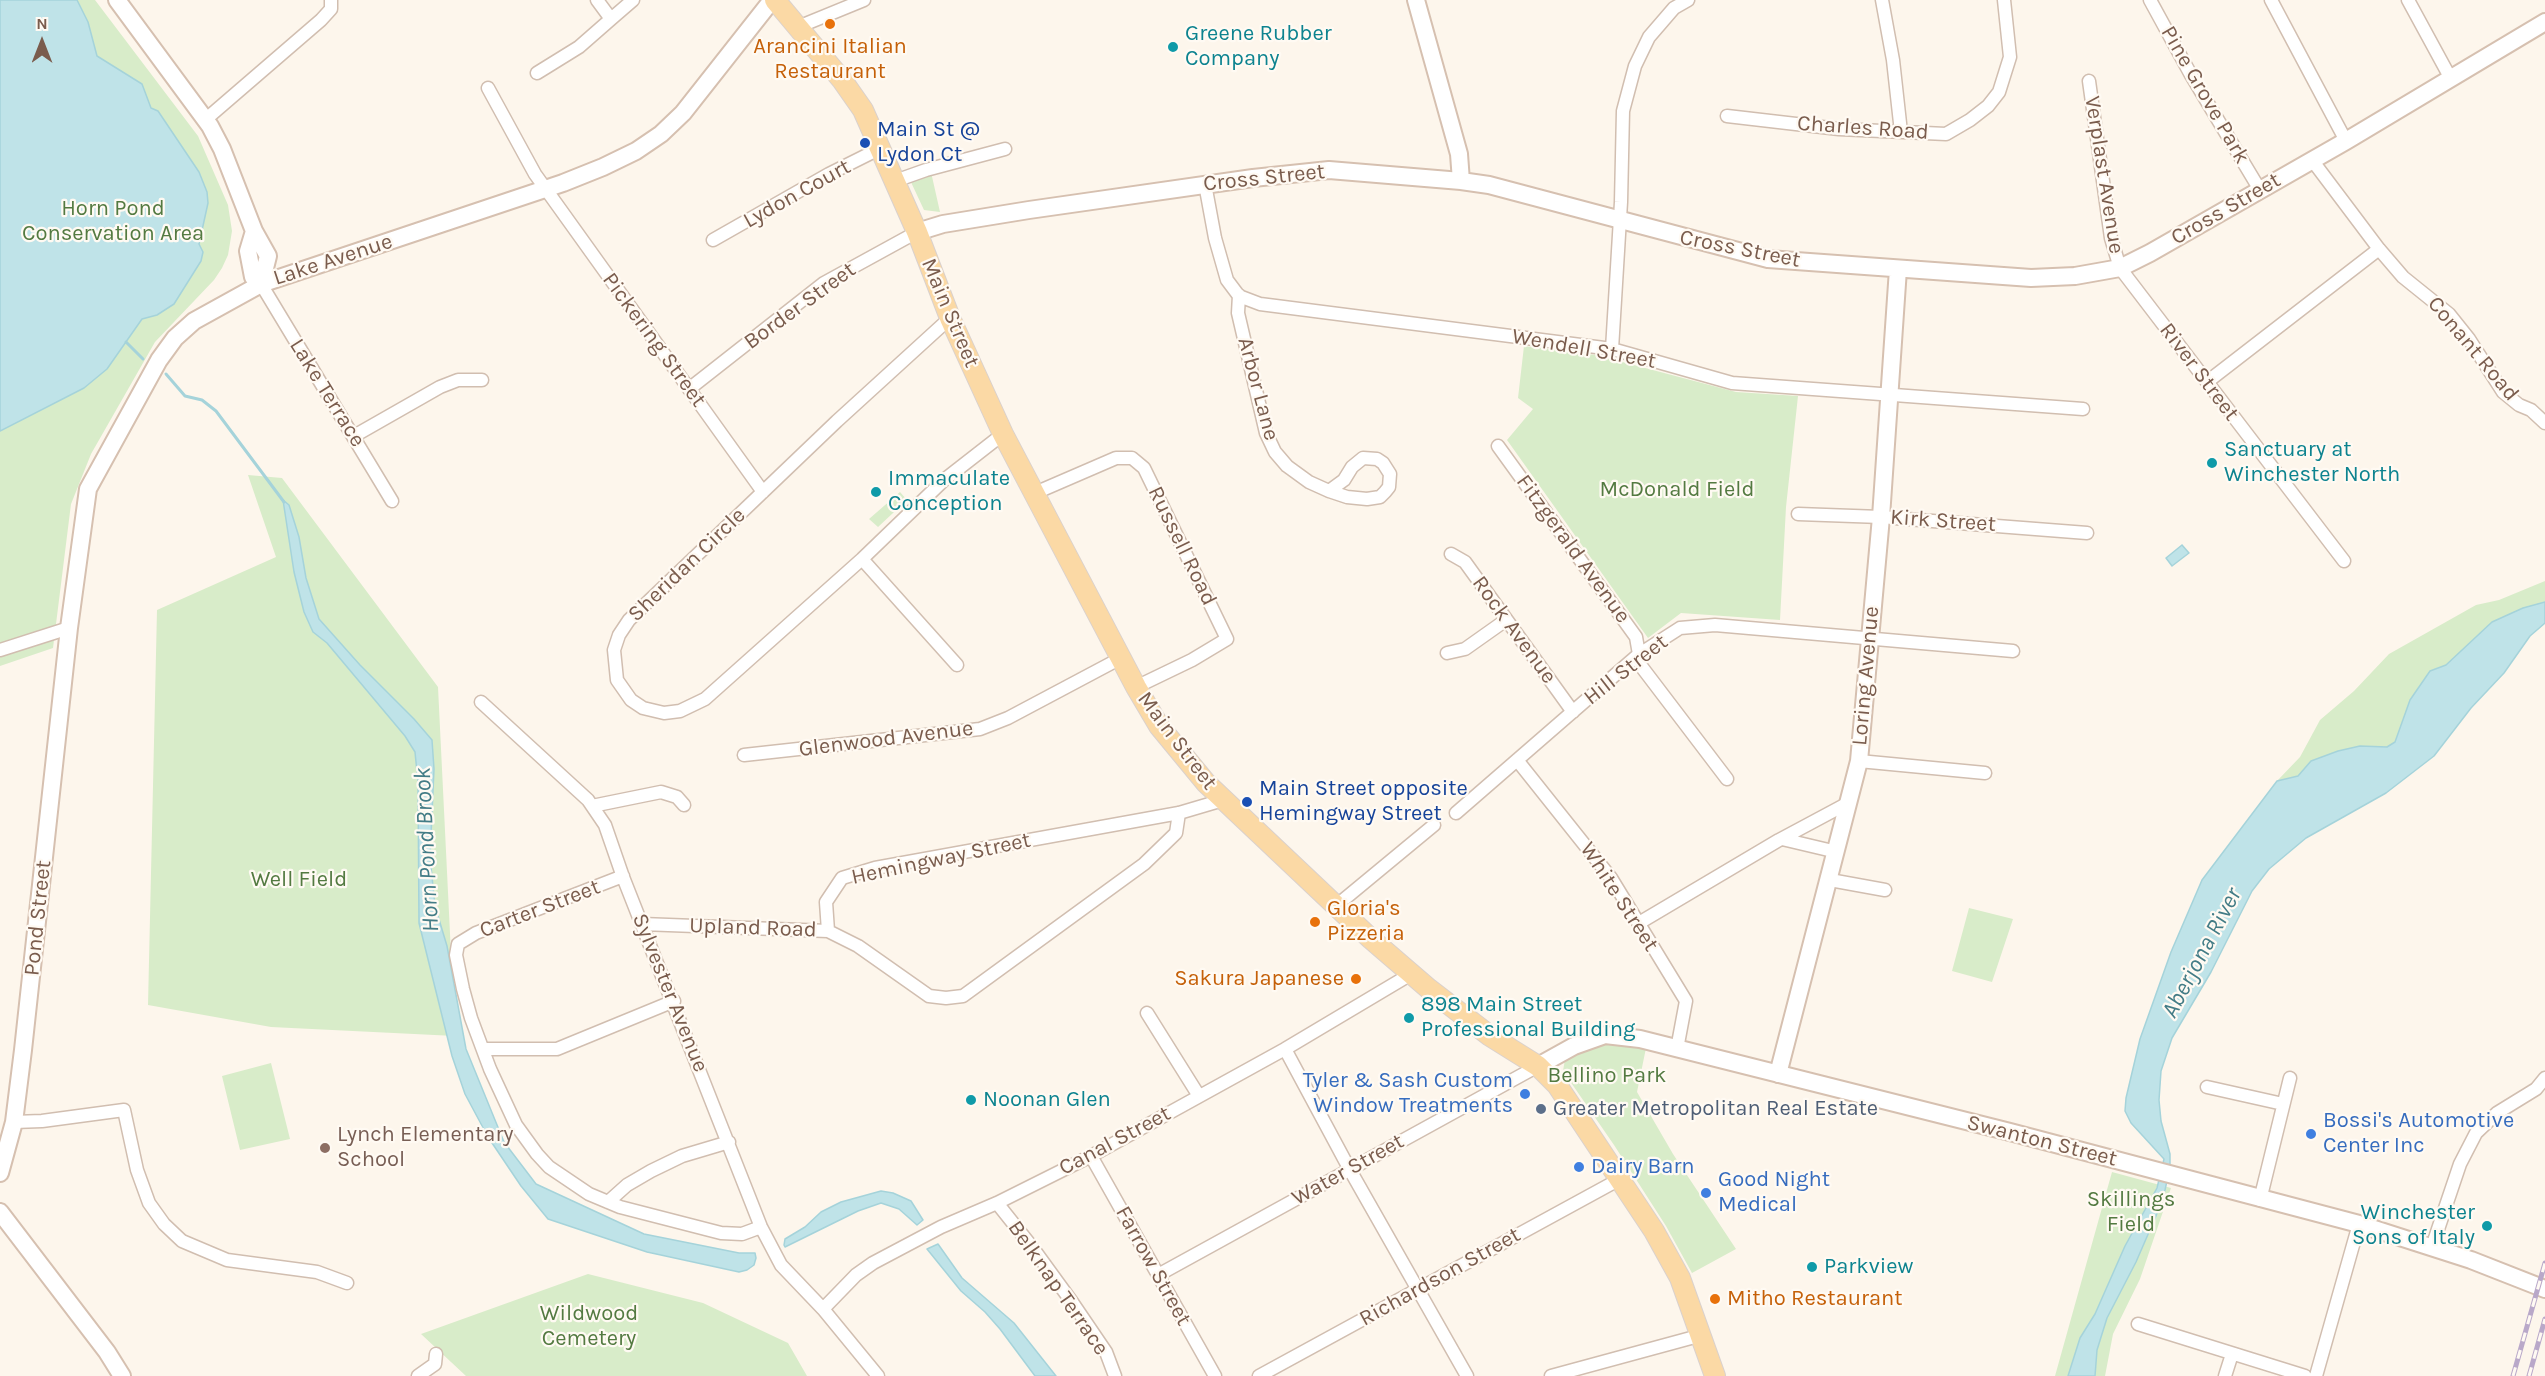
<!DOCTYPE html>
<html>
<head>
<meta charset="utf-8">
<style>
  body { margin:0 }
  #map { position:relative; width:2545px; height:1376px; overflow:hidden; background:#fdf6ec; font-family:Karla,sans-serif }
  canvas { display:block }
  .north { position:absolute; left:12px; top:12px; width:60px; height:60px; -webkit-text-stroke:4px #fffaf3; paint-order:stroke; rotate:0deg; font-size:16px; font-weight:700; line-height:24px; text-align:center; color:#7a5c4d }
  .north::after { content:''; display:block; margin:auto; width:21px; height:27px; background:#7a5c4d; clip-path:polygon(50% 0,100% 100%,50% 72%,0 100%) }
</style>
</head>
<body>
<div id="map">
<canvas width="2545" height="1376"></canvas>
<div class="north">N</div>
</div>
<script>
const g = document.querySelector('canvas').getContext('2d');
g.lineJoin = 'round';
function paint(path, color) { g.fillStyle = color; g.fill(path, 'evenodd'); }
const shape = rows => new Path2D(rows.map(r => 'M' + r).join(''));
function stroke(path, color, width, dash) { g.strokeStyle = color; g.lineWidth = width; g.lineCap = dash ? 'butt' : 'round'; g.setLineDash(dash || []); g.stroke(path); }
function drawText(font, color, halo, rows, align = 'center') {
  g.font = font + ' Karla,sans-serif'; g.lineWidth = 4.5; g.setLineDash([]); g.textBaseline = 'middle'; g.strokeStyle = halo; g.fillStyle = color; for (const [text, x, y, turn = 0] of rows) {
    g.save(); g.translate(x, y); g.rotate((+turn || 0) * Math.PI / 180); g.textAlign = isNaN(turn) ? turn : align; if (halo) g.strokeText(text, 0, 0); g.fillText(text, 0, 0); g.restore();
  }
}
const green = shape([
  [0,0,95,0,198,136,228,205,232,231,228,255,222,268,214,280,155,342,91,454,71,504,53,648,0,666],
  [931,172,940,212,924,210,910,180],
  [1524,346,1596,355,1736,392,1798,396,1786,507,1780,620,1681,613,1648,638,1507,440,1533,409,1518,398],
  [248,475,282,478,438,687,455,1036,271,1027,148,1005,157,610,276,557],
  [900,492,907,500,878,527,869,519],
  [2545,581,2545,602,2523,608,2492,622,2446,665,2430,671,2410,700,2395,742,2387,747,2360,746,2311,761,2298,776,2277,781,2300,757,2320,720,2354,691,2389,654,2476,605,2499,600],
  [1969,908,2013,919,1992,982,1952,971],
  [1599,1042,1646,1048,1637,1092,1673,1154,1736,1249,1692,1273,1666,1226,1614,1145,1563,1071,1565,1059],
  [271,1063,290,1139,240,1150,222,1076],
  [2112,1172,2171,1188,2140,1279,2113,1334,2105,1376,2055,1376],
  [588,1274,703,1303,788,1343,807,1376,466,1376,421,1334]
]);
const water = shape([
  [0,0,77,0,88,22,97,56,142,84,151,108,158,111,199,172,207,192,208,203,199,244,203,252,201,261,174,304,157,315,142,319,107,369,84,388,0,431,0,0],
  [283,500,289,505,299,537,306,578,319,619,360,665,414,719,432,740,434,769,430,857,435,906,447,946,466,1049,504,1142,536,1184,644,1234,739,1253,755,1253,756,1258,754,1265,747,1270,739,1272,647,1252,548,1219,521,1186,488,1137,465,1094,452,1056,419,923,418,782,415,752,405,736,327,643,313,632,304,612,294,572,283,500],
  [2182,545,2189,553,2172,566,2166,558,2182,545],
  [2545,602,2545,623,2530,636,2504,673,2471,708,2434,756,2386,793,2306,838,2269,869,2252,891,2211,972,2172,1038,2161,1071,2159,1100,2161,1121,2170,1154,2170,1167,2165,1190,2156,1216,2136,1262,2107,1318,2097,1350,2095,1376,2068,1376,2080,1338,2095,1314,2125,1246,2157,1188,2164,1159,2131,1123,2125,1111,2126,1098,2140,1039,2171,952,2202,880,2277,781,2298,776,2311,761,2338,751,2360,746,2387,747,2395,742,2410,700,2430,671,2446,665,2492,622,2523,608,2545,602],
  [881,1191,893,1193,911,1201,923,1220,917,1225,899,1209,881,1203,858,1211,785,1247,784,1245,785,1239,805,1227,821,1212,841,1202,881,1191],
  [938,1244,962,1278,1014,1323,1056,1376,1035,1376,1000,1329,985,1312,961,1291,927,1249,938,1244]
]);
const stream = shape([
  [126,342,143,359],
  [166,374,185,396,202,400,216,411,284,502]
]);
const street = shape([
  [597,0,611,19,633,0],
  [1882,0,1893,60,1901,132],
  [2150,0,2191,75,2260,190],
  [2271,0,2346,141],
  [2408,0,2451,79],
  [798,27,864,0],
  [537,73,579,47,611,19],
  [2089,81,2111,238,2120,268,2344,561],
  [488,88,535,174,763,492],
  [1727,116,1839,129,1946,134,1970,120,1988,106,1999,92,2010,57,2004,0],
  [205,120,321,20,331,9,331,0],
  [2312,160,2379,249,2403,277,2449,314,2469,339,2503,392,2519,405,2531,410,2545,423],
  [895,181,926,170,1005,149],
  [1205,184,1215,238,1227,280,1239,296,1260,304,1612,349,1732,383,2083,409],
  [713,240,829,174,881,148],
  [261,284,392,501],
  [1239,295,1238,313,1266,433,1275,452,1287,466,1309,482,1329,491,1347,497,1367,499,1380,497,1385,492,1389,487,1390,474,1383,463,1377,459,1363,458,1352,467,1344,480,1329,491],
  [950,318,837,421,629,620,619,635,614,650,617,680,631,700,643,708,664,713,680,711,705,699,862,559,944,480,1003,434],
  [1612,349,1621,202,1623,111,1635,66,1649,37,1674,8,1688,0],
  [2207,382,2379,249],
  [689,389,824,283,917,232],
  [354,436,440,387,458,380,482,380],
  [1498,446,1636,637,1641,666,1727,779],
  [1035,493,1116,458,1132,458,1144,468,1227,639,1192,660,1136,687],
  [1798,514,1881,517,2087,533],
  [1451,554,1465,562,1573,712],
  [862,559,957,665],
  [0,650,69,628],
  [1447,653,1465,649,1506,620],
  [481,702,588,800,605,825,623,877,761,1227,781,1265,823,1309,878,1376],
  [744,755,980,729,1008,718,1121,658],
  [1517,760,1611,878,1686,1001,1677,1049],
  [1859,761,1985,773],
  [592,806,661,792,677,797,684,805],
  [1456,813,1638,655,1680,628,1715,625,2013,651],
  [1782,839,1837,852],
  [623,876,476,933,458,944,456,955,463,989,471,1018,490,1069,516,1125,537,1154,549,1167,589,1194,620,1207,721,1233,742,1234,761,1227],
  [1830,880,1885,890],
  [1336,906,1434,825],
  [1639,923,1779,840,1850,802],
  [642,924,828,931,858,946,929,996,946,998,963,996,1144,864,1176,833,1179,813],
  [828,931,826,902,842,878,875,868,1179,813,1223,800],
  [1147,1013,1199,1096],
  [483,1049,557,1049,674,1001],
  [1285,1049,1350,1170,1467,1376],
  [2207,1087,2283,1104],
  [14,1122,42,1121,124,1110,137,1170,149,1203,164,1224,182,1241,227,1260,317,1272,347,1283],
  [1091,1156,1215,1376],
  [2260,1200,2290,1078],
  [608,1202,627,1185,651,1171,682,1156,729,1142],
  [997,1203,1032,1247,1072,1302,1106,1352,1115,1376],
  [2432,1247,2460,1164,2476,1133,2497,1113,2536,1089,2545,1078],
  [1158,1275,1538,1066],
  [823,1309,856,1275,873,1263,941,1227,997,1203,1091,1156,1285,1049,1411,974],
  [2138,1324,2305,1376],
  [418,1376,435,1364,436,1354],
  [1259,1376,1620,1179],
  [1551,1376,1702,1335],
  [2225,1376,2232,1354],
  [2316,1376,2359,1224]
]);
const secondary = shape([
  [117,0,210,126,222,149,254,231,268,256,261,284],
  [1416,0,1459,154,1461,181],
  [254,231,248,251,253,277,261,284],
  [917,232,943,224,1029,210,1253,178,1329,170,1461,181,1489,185,1768,259,2031,278,2075,276,2120,268,2150,253,2346,141,2545,22],
  [1538,1066,1574,1046,1605,1035,1640,1039,2010,1132,2359,1224,2471,1260,2545,1289],
  [1778,1074,1859,761,1881,517,1898,269],
  [0,1173,14,1122,23,1050,69,628,88,489,159,360,175,338,194,321,261,284,563,183,603,167,636,151,661,134,683,113,772,0],
  [0,1212,107,1352,122,1376]
]);
const primary = shape([
  [775,0,842,80,863,110,917,232,950,318,1003,434,1136,687,1159,726,1206,783,1371,939,1429,989,1490,1036,1538,1066,1557,1085,1654,1231,1680,1278,1715,1376]
]);
const rail = shape([
  [2513,1376,2545,1263],
  [2529,1376,2545,1319]
]);
const markers = [
  [830,24,6,"#e8710a"],
  [1173,47,6,"#0f9aa8"],
  [865,143,6,"#1a4fb4"],
  [2212,463,6,"#0f9aa8"],
  [876,492,6,"#0f9aa8"],
  [1247,802,6,"#1a4fb4"],
  [1315,922,6,"#e8710a"],
  [1356,979,6,"#e8710a"],
  [1409,1018,6,"#0f9aa8"],
  [1525,1094,6,"#3f7fe0"],
  [971,1100,6,"#0f9aa8"],
  [1541,1109,6,"#5c6f8a"],
  [2311,1134,6,"#3f7fe0"],
  [325,1148,6,"#8d6e63"],
  [1579,1167,6,"#3f7fe0"],
  [1706,1193,6,"#3f7fe0"],
  [2487,1226,6,"#0f9aa8"],
  [1812,1267,6,"#0f9aa8"],
  [1715,1299,6,"#e8710a"]
];
const cultureNames = [
  ["Greene Rubber",1185,34],
  ["Company",1185,59],
  ["Sanctuary at",2224,450],
  ["Winchester North",2224,475],
  ["Immaculate",888,479],
  ["Conception",888,504],
  ["898 Main Street",1421,1005],
  ["Professional Building",1421,1030],
  ["Noonan Glen",983,1100],
  ["Winchester",2475,1213,"right"],
  ["Sons of Italy",2475,1238,"right"],
  ["Parkview",1824,1267]
];
const foodNames = [
  ["Arancini Italian",830,47,"center"],
  ["Restaurant",830,72,"center"],
  ["Gloria's",1327,909],
  ["Pizzeria",1327,934],
  ["Sakura Japanese",1344,979,"right"],
  ["Mitho Restaurant",1727,1299]
];
const streetNames = [
  ["Pine Grove Park",2205,95,60],
  ["Charles Road",1863,128,4],
  ["Verplast Avenue",2104,175,81],
  ["Cross Street",1264,178,-6],
  ["Lydon Court",797,194,-29],
  ["Cross Street",2226,209,-30],
  ["Cross Street",1740,249,11],
  ["Lake Avenue",333,260,-18],
  ["Border Street",800,306,-36],
  ["Main Street",950,313,67],
  ["Pickering Street",654,340,54],
  ["Wendell Street",1584,349,10],
  ["Conant Road",2473,349,50],
  ["River Street",2199,372,53],
  ["Arbor Lane",1258,389,75],
  ["Lake Terrace",327,393,58],
  ["Kirk Street",1943,521,4],
  ["Russell Road",1182,546,64],
  ["Fitzgerald Avenue",1573,549,54],
  ["Sheridan Circle",687,565,-44],
  ["Rock Avenue",1514,630,54],
  ["Hill Street",1626,670,-38],
  ["Loring Avenue",1866,676,-85],
  ["Glenwood Avenue",886,739,-7],
  ["Main Street",1177,741,53],
  ["Hemingway Street",941,859,-12],
  ["White Street",1619,897,57],
  ["Carter Street",540,909,-21],
  ["Pond Street",38,918,-84],
  ["Upland Road",753,928,2],
  ["Sylvester Avenue",670,993,68],
  ["Canal Street",1115,1141,-28],
  ["Swanton Street",2042,1141,14],
  ["Water Street",1348,1170,-29],
  ["Farrow Street",1153,1266,61],
  ["Richardson Street",1440,1277,-29],
  ["Belknap Terrace",1058,1288,55]
];
const transitNames = [
  ["Main St @",877,130],
  ["Lydon Ct",877,155],
  ["Main Street opposite",1259,789],
  ["Hemingway Street",1259,814]
];
const parkNames = [
  ["Horn Pond",113,209],
  ["Conservation Area",113,234],
  ["McDonald Field",1677,490],
  ["Well Field",299,880],
  ["Bellino Park",1607,1076],
  ["Skillings",2131,1200],
  ["Field",2131,1225],
  ["Wildwood",589,1314],
  ["Cemetery",589,1339]
];
const shopNames = [
  ["Tyler & Sash Custom",1513,1081,"right"],
  ["Window Treatments",1513,1106,"right"],
  ["Bossi's Automotive",2323,1121],
  ["Center Inc",2323,1146],
  ["Dairy Barn",1591,1167],
  ["Good Night",1718,1180],
  ["Medical",1718,1205]
];
const serviceNames = [
  ["Greater Metropolitan Real Estate",1553,1109]
];
const educationNames = [
  ["Lynch Elementary",337,1135],
  ["School",337,1160]
];
const waterNames = [
  ["Horn Pond Brook",427,850,-93],
  ["Aberjona River",2202,953,-62]
];
paint(green, '#d8ecc9');
paint(water, '#bfe3e8');
stroke(water, '#a5d3da', 1.5);
stroke(stream, '#a5d3da', 3);
stroke(street, '#d1beb0', 15);
stroke(secondary, '#d6c0b0', 20);
stroke(primary, '#dad1cd', 22);
stroke(street, '#fff', 12);
stroke(secondary, '#fff', 16);
stroke(primary, '#fbd9a5', 20);
stroke(rail, '#b9a8c9', 5);
stroke(rail, '#fffaf3', 3, [9]);
for (const [x, y, r, color] of markers) { const dot = new Path2D(); dot.arc(x, y, r, 0, 2 * Math.PI); g.fillStyle = color; g.fill(dot); stroke(dot, '#fffaf3', 2); }
drawText('22px', '#0d838f', '#fffaf3', cultureNames, 'left');
drawText('22px', '#c56008', '#fffaf3', foodNames, 'left');
drawText('22px', '#7a5c4d', '#fffaf3', streetNames);
drawText('22px', '#164399', '#fffaf3', transitNames, 'left');
drawText('22px', '#537a41', '#fffaf3', parkNames);
drawText('22px', '#366cbe', '#fffaf3', shopNames, 'left');
drawText('22px', '#4e5e75', '#fffaf3', serviceNames, 'left');
drawText('22px', '#785e54', '#fffaf3', educationNames, 'left');
drawText('italic 24px', '#437c86', '#fffaf3', waterNames);
</script>
</body>
</html>
